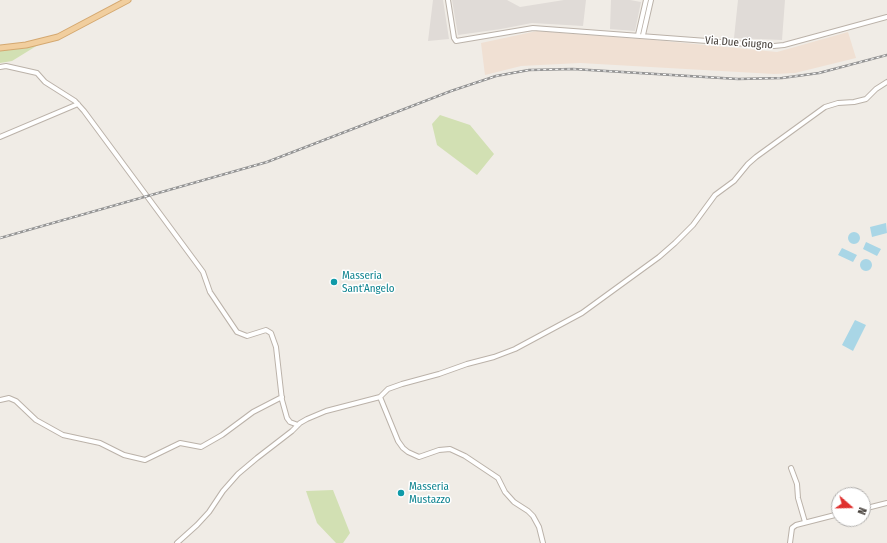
<!DOCTYPE html>
<html>
<head>
<meta charset="utf-8">
<style>
  body { margin:0 }
  #map { position:relative; width:887px; height:543px; overflow:hidden; background:#f0ece6; font-family:"Fira Sans Condensed",sans-serif }
  canvas { display:block }
  .north { position:absolute; left:831px; top:487px; width:40px; height:40px; box-sizing:border-box; background:#fff; border:1px solid #b3b1af; border-radius:50%; rotate:110deg; font-size:11px; font-weight:700; line-height:16px; text-align:center; color:#423c36 }
  .north::after { content:''; display:block; margin:auto; width:14px; height:18px; background:#df302e; clip-path:polygon(50% 0,100% 100%,50% 72%,0 100%) }
</style>
</head>
<body>
<div id="map">
<canvas width="887" height="543"></canvas>
<div class="north">N</div>
</div>
<script>
const g = document.querySelector('canvas').getContext('2d');
g.lineJoin = 'round';
function paint(path, color) { g.fillStyle = color; g.fill(path, 'evenodd'); }
const shape = rows => new Path2D(rows.map(r => 'M' + r).join(''));
function stroke(path, color, width, dash) { g.strokeStyle = color; g.lineWidth = width; g.lineCap = dash ? 'butt' : 'round'; g.setLineDash(dash || []); g.stroke(path); }
function drawText(font, color, halo, rows, align = 'center') {
  g.font = font + ' "Fira Sans Condensed",sans-serif'; g.lineWidth = 3; g.setLineDash([]); g.textBaseline = 'middle'; g.strokeStyle = halo; g.fillStyle = color; for (const [text, x, y, turn = 0] of rows) {
    g.save(); g.translate(x, y); g.rotate((+turn || 0) * Math.PI / 180); g.textAlign = isNaN(turn) ? turn : align; if (halo) g.strokeText(text, 0, 0); g.fillText(text, 0, 0); g.restore();
  }
}
const commercial = shape([
  [537,31,654,40,777,52,848,32,856,58,795,73,774,74,580,63,521,66,485,75,481,43]
]);
const industrial = shape([
  [433,0,443,0,449,39,428,41],
  [452,0,507,0,520,7,564,0,586,0,583,26,532,23,501,29,458,35],
  [611,0,630,0,641,2,635,31,610,29],
  [738,0,785,0,782,40,734,38]
]);
const green = shape([
  [38,45,12,61,0,63,0,51],
  [440,115,470,125,494,154,477,175,437,145,432,124],
  [333,490,350,533,343,543,336,543,317,523,306,491]
]);
const water = shape([
  [886,223,887,233,872,237,870,227],
  '848 238a6 6 0 1 1 12 0a6 6 0 1 1-12 0Z',
  [866,242,881,249,877,256,863,249],
  [842,248,857,255,853,262,838,255],
  '860 265a6 6 0 1 1 12 0a6 6 0 1 1-12 0Z',
  [855,320,866,325,853,351,842,345]
]);
const minor = shape([
  [448,0,454,38,456,41,533,28,774,46,784,45,887,17],
  [638,35,646,0],
  [643,35,651,0],
  [0,67,6,66,37,73,45,82,75,101,84,111,203,272,210,292,237,332,247,336,266,330,271,333,276,347,282,400,287,418,290,422,298,425],
  [0,137,78,104],
  [380,397,398,441,403,448,408,452,419,457,439,450,450,449,465,456,498,478,505,492,514,502,528,511,533,516,539,527,543,543],
  [0,400,9,398,16,401,36,420,63,435,100,443,124,455,145,460,180,443,201,447,222,435,253,412,282,397],
  [791,468,797,484,798,498,805,522],
  [863,509,887,503],
  [177,543,197,525,209,512,223,491,238,474,257,458,292,431,300,423,307,419,326,411,380,397,388,389,402,384,439,374,467,364,494,357,515,349,582,313,659,257,675,243,693,225,715,195,734,181,748,164,756,157,825,107,838,103,854,102,866,99,876,89,887,82],
  [790,543,792,528,796,525,839,514]
]);
const major = shape([
  [0,48,26,45,58,37,128,0]
]);
const rail = shape([
  [0,238,267,162,451,91,496,76,529,70,573,69,738,79,782,78,819,73,887,55]
]);
const markers = [
  [334,282,4,"#0f9aa8"],
  [401,493,4,"#0f9aa8"]
];
const streetNames = [
  ["Via Due Giugno",739,43,4]
];
const cultureNames = [
  ["Masseria",342,276],
  ["Sant'Angelo",342,289],
  ["Masseria",409,487],
  ["Mustazzo",409,500]
];
paint(commercial, '#f0e0d3');
paint(industrial, '#e0dbd7');
paint(green, '#d2e0b3');
paint(water, '#a9d6e6');
stroke(minor, '#bbb2a9', 6);
stroke(major, '#d4a870', 7);
stroke(minor, '#fff', 4);
stroke(major, '#f1ce9e', 5);
stroke(rail, '#949494', 2.5);
stroke(rail, '#fff', 1, [3]);
for (const [x, y, r, color] of markers) { const dot = new Path2D(); dot.arc(x, y, r, 0, 2 * Math.PI); g.fillStyle = color; g.fill(dot); stroke(dot, '#fff', 1.5); }
drawText('11px', '#423c36', '#fff', streetNames);
drawText('11px', '#0d838f', '#fff', cultureNames, 'left');
</script>
</body>
</html>
